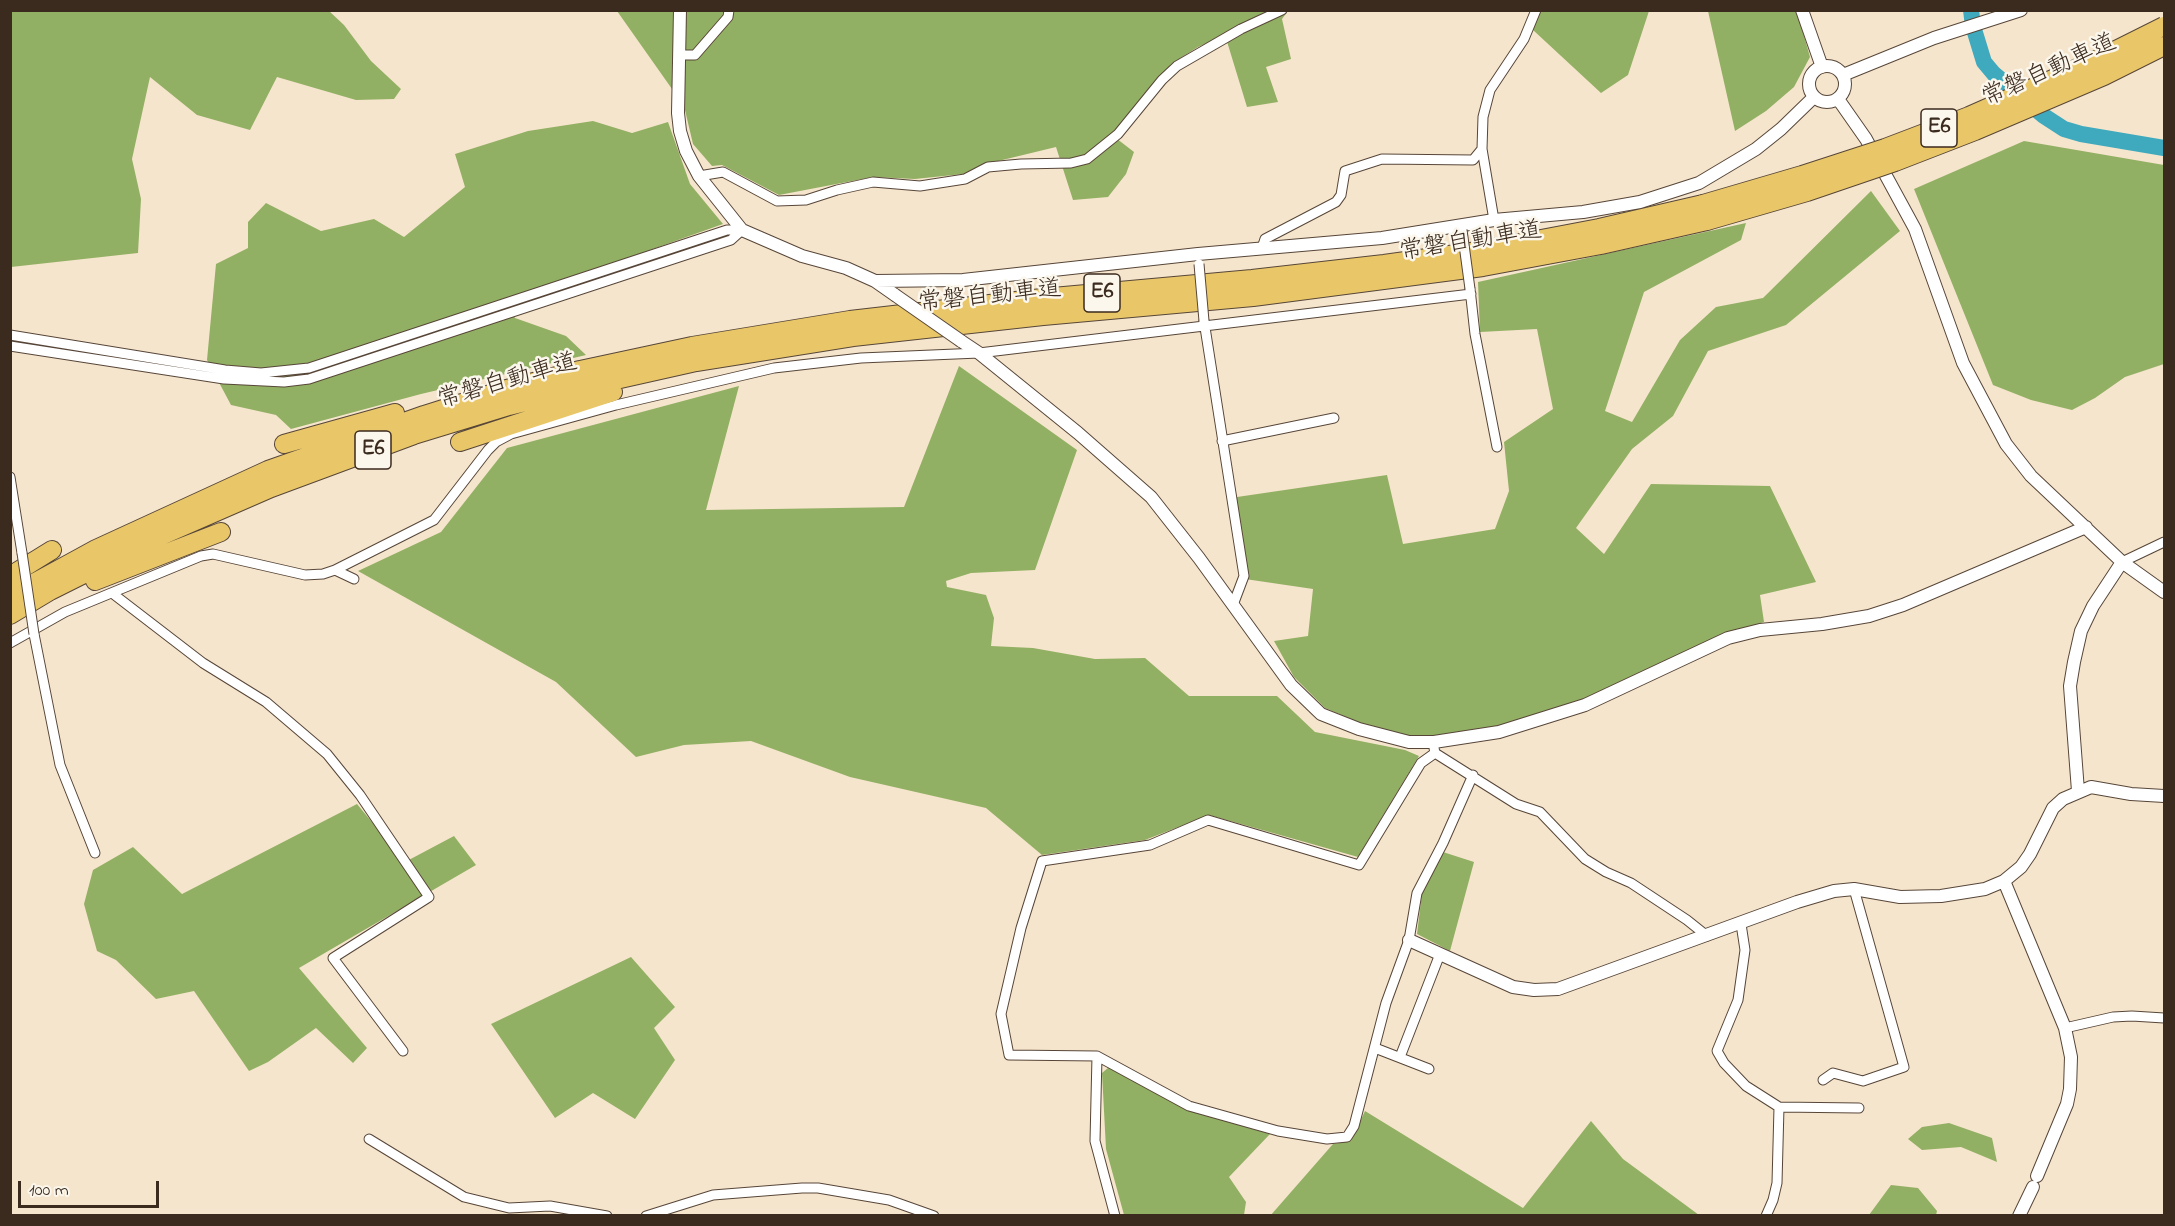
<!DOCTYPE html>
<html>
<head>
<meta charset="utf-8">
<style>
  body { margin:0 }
  #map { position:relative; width:2175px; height:1226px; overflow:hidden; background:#f6e5cd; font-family:"Indie Flower",sans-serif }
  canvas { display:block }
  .frame { position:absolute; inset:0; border:12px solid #3b2a1e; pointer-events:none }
  .scale { position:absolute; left:18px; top:1181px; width:141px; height:27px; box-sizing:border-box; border:3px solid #3b2a1e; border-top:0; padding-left:8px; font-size:18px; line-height:21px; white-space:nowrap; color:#3b2a1e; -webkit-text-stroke:4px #fbf7ec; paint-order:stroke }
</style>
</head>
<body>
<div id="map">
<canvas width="2175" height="1226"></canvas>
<div class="frame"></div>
<div class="scale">100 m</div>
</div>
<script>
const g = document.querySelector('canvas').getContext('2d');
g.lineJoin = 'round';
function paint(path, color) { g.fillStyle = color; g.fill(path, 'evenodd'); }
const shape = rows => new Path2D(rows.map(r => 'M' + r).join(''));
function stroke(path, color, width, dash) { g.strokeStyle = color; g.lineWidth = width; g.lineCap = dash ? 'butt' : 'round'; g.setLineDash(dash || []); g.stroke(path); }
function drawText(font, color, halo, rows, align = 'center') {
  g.font = font + ' "Indie Flower","Klee One",sans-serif'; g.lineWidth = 5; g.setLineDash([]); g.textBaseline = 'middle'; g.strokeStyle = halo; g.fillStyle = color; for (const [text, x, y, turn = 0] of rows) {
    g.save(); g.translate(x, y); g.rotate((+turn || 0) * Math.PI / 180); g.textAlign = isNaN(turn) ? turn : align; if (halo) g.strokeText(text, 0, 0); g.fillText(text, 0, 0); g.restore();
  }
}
const forest = shape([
  [10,11,329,11,344,25,371,61,401,89,394,99,356,100,277,77,250,130,197,115,150,77,132,159,141,199,138,253,11,267],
  [617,11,1288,11,1282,19,1291,59,1266,67,1278,102,1247,107,1225,35,1198,47,1174,62,1158,78,1112,135,1134,152,1126,174,1108,197,1073,200,1056,147,990,163,963,174,915,179,873,177,779,195,722,165,712,166,693,144,684,106],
  [1540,11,1649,11,1628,75,1601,93,1533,30],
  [1708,11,1797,11,1810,57,1794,87,1766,111,1735,131],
  [593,121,632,133,668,122,690,184,723,224,507,301,515,318,566,336,586,355,421,394,291,429,276,415,231,405,207,360,216,264,248,248,248,222,266,203,321,231,374,219,404,237,465,187,455,154,528,131],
  [2024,141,2164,165,2164,364,2125,377,2095,398,2072,410,2031,400,1993,385,1914,189],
  [1871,191,1900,231,1786,325,1708,351,1673,416,1632,449,1576,528,1604,554,1651,484,1770,486,1816,582,1760,595,1764,622,1725,634,1583,699,1498,728,1433,737,1408,736,1361,723,1325,708,1294,677,1274,641,1308,636,1313,589,1245,579,1237,530,1237,497,1387,475,1403,544,1495,529,1509,491,1504,442,1553,409,1537,329,1480,332,1478,282,1746,223,1741,240,1644,292,1605,411,1632,422,1680,340,1716,307,1763,298],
  [959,366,1077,450,1035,570,971,573,946,581,947,587,986,595,994,618,991,646,1033,648,1095,659,1145,658,1189,696,1277,696,1315,732,1405,750,1419,756,1358,857,1209,815,1145,840,1042,855,986,808,850,777,751,741,684,745,636,757,556,682,358,571,441,532,507,448,739,386,706,510,904,507],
  [357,804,405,862,454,836,476,865,299,968,367,1048,353,1063,316,1028,268,1062,249,1071,194,991,156,999,116,960,97,951,84,904,93,870,133,847,182,894],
  [1443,852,1474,862,1450,951,1417,934,1422,893],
  [631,957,675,1007,654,1028,675,1060,635,1119,593,1093,555,1118,491,1024],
  [1109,1067,1187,1110,1270,1134,1229,1177,1246,1202,1244,1215,1124,1215,1106,1149,1102,1073],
  [1365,1111,1523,1208,1591,1121,1623,1159,1699,1215,1270,1216,1333,1144,1351,1141],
  [1949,1123,1992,1138,1997,1162,1961,1147,1922,1150,1908,1139,1922,1127],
  [1891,1185,1918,1188,1937,1211,1936,1215,1869,1215]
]);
const river = shape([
  [1971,10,1973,26,1984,62,1994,74,2044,116,2064,129,2081,134,2164,148]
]);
const minor = shape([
  [680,55,695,55,728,17,729,10],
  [699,176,723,172,777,201,806,200,837,190,873,182,920,186,965,179,988,167,1021,164,1071,163,1087,159,1118,134,1162,80,1177,66,1241,29,1282,10],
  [1494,220,1482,149,1483,117,1490,90,1524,39,1536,10],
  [1262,248,1265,239,1336,202,1341,195,1345,171,1382,159,1473,160,1482,149],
  [1470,289,1475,334,1497,447],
  [1204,321,1244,576,1233,605],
  [10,335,225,370,261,373,309,368,727,230,742,230],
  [10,346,224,379,284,382,309,379,731,240,742,230],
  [1222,441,1334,418],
  [10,477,22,553],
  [2122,562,2164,542],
  [335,570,434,520,488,450,496,442,511,434,616,405,774,368,861,358,979,353,1471,294],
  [112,593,203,663,266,702,327,754,360,795,429,897,333,958,403,1051],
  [34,634,60,765,95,853],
  [10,643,65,612,201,556,213,554,305,575,323,574,335,570,354,579],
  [1434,748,1435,753,1516,804,1540,812,1585,859,1606,872,1631,883,1687,920,1707,936],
  [1435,753,1421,763,1359,865,1208,820,1150,845,1042,861,1021,928,1001,1014,1009,1055,1097,1056,1189,1106,1278,1131,1327,1139,1347,1137,1354,1126,1386,1003,1409,940,1417,893,1443,843,1473,775],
  [1741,924,1745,950,1738,1000,1717,1051,1724,1063,1746,1086,1779,1107,1859,1108],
  [2065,1028,2113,1017,2132,1016,2164,1018],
  [1375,1048,1429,1069],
  [1097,1056,1095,1141,1115,1216],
  [1400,1057,1440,954],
  [1823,1080,1833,1073,1863,1081,1904,1067,1854,889],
  [369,1139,464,1197,509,1208,550,1206,607,1216],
  [646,1216,713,1195,802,1188,818,1188,889,1200,934,1216],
  [1766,1216,1773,1200,1777,1183,1779,1107]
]);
const tertiary = shape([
  [680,10,678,113,680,131,686,151,699,176,742,230,802,256,846,268,875,281,895,295],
  [1802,10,1822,67],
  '1809 84a18 18 0 1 1 36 0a18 18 0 1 1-36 0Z',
  [1843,75,1934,38,2021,10],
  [1838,99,1866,139,1915,229,1963,363,2006,444,2031,476,2122,562,2164,592],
  [875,281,963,280,1198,254,1382,238,1494,220,1583,212,1640,202,1699,183,1756,149,1781,129,1814,97],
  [961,341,979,353,1078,433,1151,497,1199,558,1291,685,1321,714,1359,729,1409,742,1434,742,1499,732,1585,705,1728,638,1760,630,1822,624,1869,616,1903,605,2086,527],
  [2078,791,2070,686,2074,662,2081,631,2093,606,2122,562],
  [2004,881,2065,1028,2071,1057,2070,1089,2067,1104,2037,1176],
  [1409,940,1513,987,1534,990,1558,989,1797,902,1834,891,1854,889,1900,897,1941,896,1985,889,2004,881,2021,867,2030,854,2053,808,2063,799,2091,787,2131,794,2164,796],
  [2019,1216,2033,1187]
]);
const motorway = shape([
  [460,442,613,392],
  [284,444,395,413],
  [10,576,52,550],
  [95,581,221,532],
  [10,596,96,549,268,470,424,415,503,390,580,370,692,346,850,320,1042,298,1252,279,1384,264,1478,251,1599,228,1703,204],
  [10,615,50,591,154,539,271,488,414,435,509,406,589,386,696,362,853,337,1043,316,1253,297,1483,267,1601,245,1707,221]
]);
const minorBridge = shape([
  [1462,230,1470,289],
  [1199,264,1204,321],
  [22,553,34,634]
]);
const tertiaryBridge = shape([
  [895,295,961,341]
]);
const motorwayBridge = shape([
  [1703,204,1802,175,1885,148,1969,116,2096,60,2164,26],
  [1707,221,1807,192,1895,162,1975,131,2104,76,2164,46]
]);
const shields = [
  [1939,128,36],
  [1102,293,36],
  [373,450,36]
];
const shieldNames = [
  ["E6",1939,128],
  ["E6",1102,293],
  ["E6",373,450]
];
const streetNames = [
  ["常磐自動車道",2050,72,-24],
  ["常磐自動車道",1471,243,-9],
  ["常磐自動車道",990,298,-6],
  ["常磐自動車道",508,383,-16]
];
paint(forest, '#92b063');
stroke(river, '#3faabe', 16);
stroke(minor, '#574638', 11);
stroke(tertiary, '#574638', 14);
stroke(motorway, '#574638', 20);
stroke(minor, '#fff', 9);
stroke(tertiary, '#fff', 12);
stroke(motorway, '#e9c769', 18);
stroke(minorBridge, '#574638', 11, []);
stroke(tertiaryBridge, '#574638', 14, []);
stroke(motorwayBridge, '#574638', 20, []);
stroke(minorBridge, '#fff', 9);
stroke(tertiaryBridge, '#fff', 12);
stroke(motorwayBridge, '#e9c769', 18);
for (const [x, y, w] of shields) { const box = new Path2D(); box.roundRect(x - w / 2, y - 19, w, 38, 4.5); g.fillStyle = '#fbf7ec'; g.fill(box); stroke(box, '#3b2a1e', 1.5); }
drawText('bold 22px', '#3b2a1e', null, shieldNames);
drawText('24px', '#3b2a1e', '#fbf7ec', streetNames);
</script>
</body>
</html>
